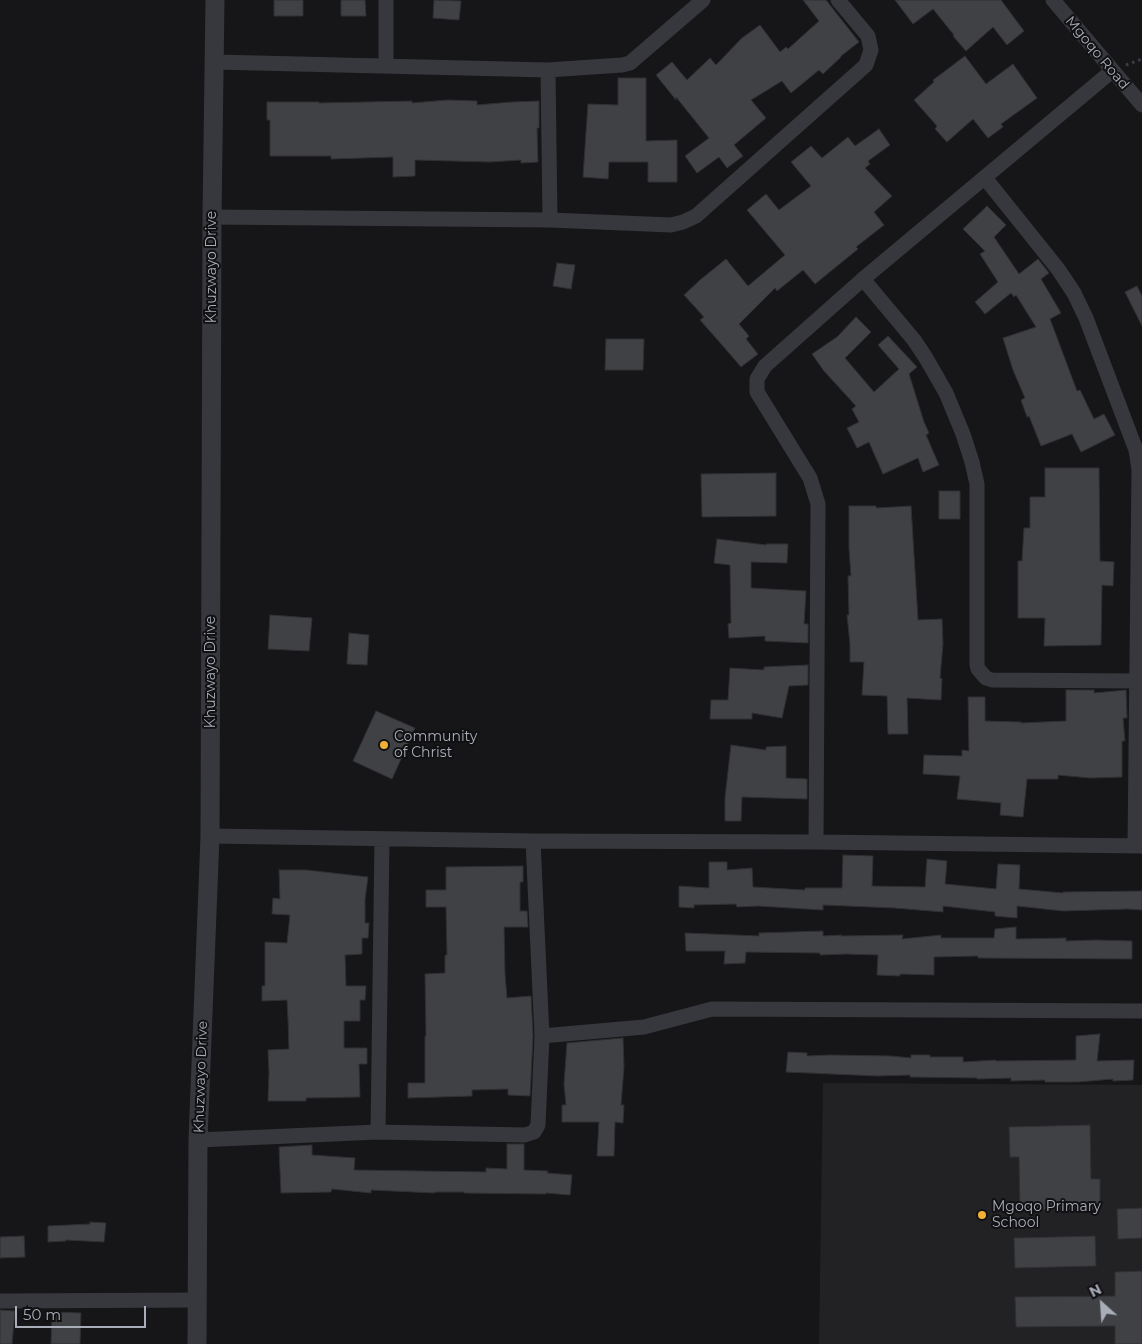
<!DOCTYPE html>
<html>
<head>
<meta charset="utf-8">
<style>
  body { margin:0 }
  #map { position:relative; width:1142px; height:1344px; overflow:hidden; background:#161618; font-family:Montserrat,sans-serif }
  canvas { display:block }
  .north { position:absolute; left:1077px; top:1279px; width:50px; height:50px; -webkit-text-stroke:4px #111113; paint-order:stroke; rotate:334deg; font-size:14px; font-weight:700; line-height:20px; text-align:center; color:#a8adb8 }
  .north::after { content:''; display:block; margin:auto; width:18px; height:22px; background:#a8adb8; clip-path:polygon(50% 0,100% 100%,50% 72%,0 100%) }
  .scale { position:absolute; left:15px; top:1306px; width:131px; height:22px; box-sizing:border-box; border:2px solid #a8adb8; border-top:0; padding-left:6px; font-size:15px; line-height:18px; white-space:nowrap; color:#a8adb8; -webkit-text-stroke:4px #111113; paint-order:stroke }
</style>
</head>
<body>
<div id="map">
<canvas width="1142" height="1344"></canvas>
<div class="north">N</div>
<div class="scale">50 m</div>
</div>
<script>
const g = document.querySelector('canvas').getContext('2d');
g.lineJoin = 'round';
function paint(path, color) { g.fillStyle = color; g.fill(path, 'evenodd'); }
const shape = rows => new Path2D(rows.map(r => 'M' + r).join(''));
function stroke(path, color, width, dash) { g.strokeStyle = color; g.lineWidth = width; g.lineCap = dash ? 'butt' : 'round'; g.setLineDash(dash || []); g.stroke(path); }
function drawText(font, color, halo, rows, align = 'center') {
  g.font = font + ' Montserrat,sans-serif'; g.lineWidth = 4; g.setLineDash([]); g.textBaseline = 'middle'; g.strokeStyle = halo; g.fillStyle = color; for (const [text, x, y, turn = 0] of rows) {
    g.save(); g.translate(x, y); g.rotate((+turn || 0) * Math.PI / 180); g.textAlign = isNaN(turn) ? turn : align; if (halo) g.strokeText(text, 0, 0); g.fillText(text, 0, 0); g.restore();
  }
}
const built = shape([
  [823,1083,1142,1085,1142,1344,819,1344]
]);
const building = shape([
  [274,0,303,0,303,16,274,16,274,0],
  [341,0,365,0,366,16,341,16,341,0],
  [434,0,461,1,459,20,433,18,434,0],
  [803,0,826,0,859,42,841,56,841,57,823,74,819,70,791,93,782,81,751,100,766,118,734,145,743,156,727,168,719,157,697,173,685,156,709,138,676,97,676,100,656,75,672,62,687,80,710,58,716,65,742,38,760,25,780,52,786,47,788,49,819,21,803,0],
  [895,0,1001,0,1024,31,1007,45,993,27,966,51,953,36,954,35,933,9,913,24,895,0],
  [965,56,986,84,1013,64,1037,98,1001,124,1003,127,988,138,973,119,947,142,935,129,937,126,914,100,934,82,933,80,965,56],
  [618,78,646,78,646,141,677,140,677,182,648,182,648,162,609,162,608,179,583,177,588,104,618,105,618,78],
  [448,100,477,101,477,105,512,102,539,101,539,128,537,128,538,162,521,163,521,160,490,162,415,160,415,176,393,177,393,157,331,159,331,156,270,156,270,120,267,120,267,102,319,102,319,103,412,101,412,103,448,100],
  [879,129,890,145,868,161,870,164,865,168,892,196,874,212,884,225,856,247,858,249,815,284,803,270,777,291,775,288,739,324,749,336,746,339,758,354,741,367,723,346,700,320,704,317,684,295,700,280,726,259,748,286,785,255,747,210,766,194,779,210,811,186,791,162,811,146,822,158,848,137,855,146,879,129],
  [987,206,1006,225,994,237,1019,274,1038,259,1049,273,1041,279,1061,313,1050,319,1077,391,1080,390,1094,419,1104,414,1115,435,1081,452,1072,434,1041,446,1029,416,1027,417,1021,400,1025,398,1013,370,1003,338,1036,327,1016,295,1014,297,1011,293,985,314,975,302,998,282,980,254,985,251,963,229,987,206],
  [557,263,575,265,571,289,553,286,557,263],
  [1137,286,1142,296,1142,326,1125,292,1137,286],
  [856,317,871,332,845,358,874,392,899,369,878,345,888,336,917,367,909,374,924,422,929,433,926,435,939,465,923,472,918,458,883,474,869,442,857,448,847,428,859,422,852,409,856,406,824,371,812,354,837,337,856,317],
  [606,339,644,339,643,370,605,370,606,339],
  [1045,468,1099,468,1100,561,1114,562,1113,586,1102,585,1101,645,1044,646,1045,618,1018,618,1018,561,1022,561,1024,528,1030,528,1030,497,1045,497,1045,468],
  [776,473,776,516,702,517,701,474,776,473],
  [939,491,960,491,960,519,939,519,939,491],
  [849,506,876,506,876,508,911,506,918,620,942,619,943,644,940,678,942,679,941,700,907,698,908,734,888,734,887,696,862,695,864,662,850,662,850,644,847,615,849,615,848,576,851,576,849,548,849,506],
  [717,539,766,545,766,544,788,544,787,563,751,562,751,588,806,591,804,624,808,624,808,643,765,641,765,636,729,638,728,624,731,623,730,565,714,563,717,539],
  [270,615,312,618,309,651,268,649,270,615],
  [349,633,369,635,367,665,347,664,349,633],
  [808,665,808,685,789,686,782,718,752,713,752,719,710,719,711,700,728,700,730,668,764,670,764,667,808,665],
  [1066,690,1094,690,1094,693,1126,690,1127,718,1123,718,1125,741,1122,741,1122,777,1090,778,1058,775,1058,779,1027,779,1023,817,1000,815,1001,803,957,799,960,776,923,774,924,755,962,756,962,750,969,751,968,697,985,697,985,721,1021,722,1021,723,1066,721,1066,690],
  [376,711,415,728,392,779,353,761,376,711],
  [731,745,766,750,766,747,786,746,786,778,807,779,807,799,742,797,741,821,725,821,725,798,731,745],
  [843,855,873,856,872,886,925,887,927,859,947,861,945,884,996,889,998,864,1020,865,1019,889,1063,893,1063,892,1142,891,1142,910,1128,909,1063,911,1017,906,1017,918,995,916,995,912,943,906,943,912,895,908,823,905,823,910,758,906,737,907,736,904,694,905,694,908,679,907,679,886,709,888,709,862,727,862,727,870,752,868,753,887,805,890,805,888,842,888,843,855],
  [523,866,523,882,520,882,520,911,527,911,528,927,504,927,505,974,507,998,531,996,533,1036,530,1096,508,1095,508,1089,472,1090,472,1096,408,1098,408,1083,425,1083,425,1036,426,1036,425,974,445,973,445,955,447,955,446,907,426,907,426,890,446,890,446,867,523,866],
  [279,870,306,870,368,877,365,899,365,923,369,923,368,938,362,938,362,954,345,955,346,986,366,986,365,1000,360,1000,360,1021,344,1021,344,1048,367,1048,367,1064,359,1064,360,1097,306,1098,306,1101,268,1101,269,1073,268,1050,289,1049,288,1019,287,1000,262,1001,262,986,265,986,265,942,287,943,290,915,272,914,273,898,280,899,279,870],
  [1016,927,1016,939,1066,938,1066,941,1096,940,1132,941,1132,959,978,958,978,956,934,957,934,975,900,974,900,976,877,975,878,955,846,954,820,955,820,953,746,952,745,963,724,964,725,951,686,951,685,933,759,936,759,933,823,931,823,936,842,935,841,936,903,935,902,939,941,935,941,938,994,938,995,929,1016,927],
  [1100,1034,1097,1061,1134,1060,1133,1080,1113,1081,1113,1079,1078,1082,1045,1082,1045,1080,1011,1081,1011,1078,977,1079,977,1078,910,1077,910,1075,878,1076,786,1072,788,1052,807,1053,807,1056,830,1055,891,1056,911,1058,911,1055,930,1055,930,1057,963,1057,963,1062,996,1060,996,1061,1076,1060,1076,1036,1100,1034],
  [623,1038,624,1067,621,1105,624,1105,623,1123,615,1122,614,1156,597,1156,599,1122,562,1122,562,1105,566,1105,564,1084,567,1043,623,1038],
  [1090,1125,1091,1179,1100,1179,1100,1209,1020,1210,1019,1157,1010,1157,1009,1127,1090,1125],
  [507,1144,524,1144,524,1170,548,1171,547,1173,572,1175,570,1195,546,1193,546,1194,464,1193,464,1192,435,1192,435,1193,371,1190,371,1193,332,1189,331,1192,281,1193,279,1147,312,1145,312,1155,355,1158,354,1170,486,1172,486,1168,507,1169,507,1144],
  [1142,1208,1142,1238,1118,1239,1117,1209,1142,1208],
  [90,1222,106,1223,104,1242,66,1240,66,1241,48,1242,48,1226,90,1224,90,1222],
  [24,1236,25,1257,0,1258,0,1237,24,1236],
  [1095,1236,1096,1266,1015,1268,1014,1238,1095,1236],
  [1142,1271,1142,1344,1115,1344,1115,1326,1016,1327,1015,1297,1115,1296,1115,1272,1142,1271],
  [0,1310,15,1311,12,1344,0,1344,0,1310],
  [52,1312,81,1313,80,1344,51,1344,52,1312]
]);
const path = shape([
  [1126,65,1142,59]
]);
const minor = shape([
  [1053,0,1142,105],
  [215,62,548,70,622,65,630,63,703,0],
  [386,65,386,0],
  [548,70,550,220],
  [985,178,1058,269,1074,293,1086,318,1136,450,1139,470,1135,846],
  [212,217,550,220,671,225,683,222,696,216,866,65,871,50,868,36,838,0],
  [863,279,914,340,926,358,946,393,963,434,972,462,977,484,977,665,978,669,986,678,992,680,1136,681],
  [210,836,533,841,816,842,1142,846],
  [816,842,818,504,810,478,757,392,757,379,765,366,863,279,1112,71],
  [542,1036,644,1027,712,1009,1142,1011],
  [378,1132,382,839],
  [198,1140,378,1132,525,1135,534,1132,538,1125,542,1036,533,841],
  [0,1301,197,1300]
]);
const tertiary = shape([
  [197,1344,198,1140,210,836,212,217,215,0]
]);
const markers = [
  [384,745,5,"#f2b134"],
  [982,1215,5,"#f2b134"]
];
const streetNames = [
  ["Mgoqo Road",1097,53,50],
  ["Khuzwayo Drive",212,267,-90],
  ["Khuzwayo Drive",211,672,-90],
  ["Khuzwayo Drive",201,1077,-88]
];
const poiNames = [
  ["Community",394,737],
  ["of Christ",394,753],
  ["Mgoqo Primary",992,1207],
  ["School",992,1223]
];
paint(built, '#222225');
paint(building, '#404145');
stroke(building, '#303034', 1);
stroke(path, '#3d3f44', 3, [2.5, 4]);
stroke(minor, '#37383d', 15);
stroke(tertiary, '#37383d', 19);
for (const [x, y, r, color] of markers) { const dot = new Path2D(); dot.arc(x, y, r, 0, 2 * Math.PI); g.fillStyle = color; g.fill(dot); stroke(dot, '#111113', 2); }
drawText('14px', '#a8adb8', '#111113', streetNames);
drawText('14px', '#a8adb8', '#111113', poiNames, 'left');
</script>
</body>
</html>
